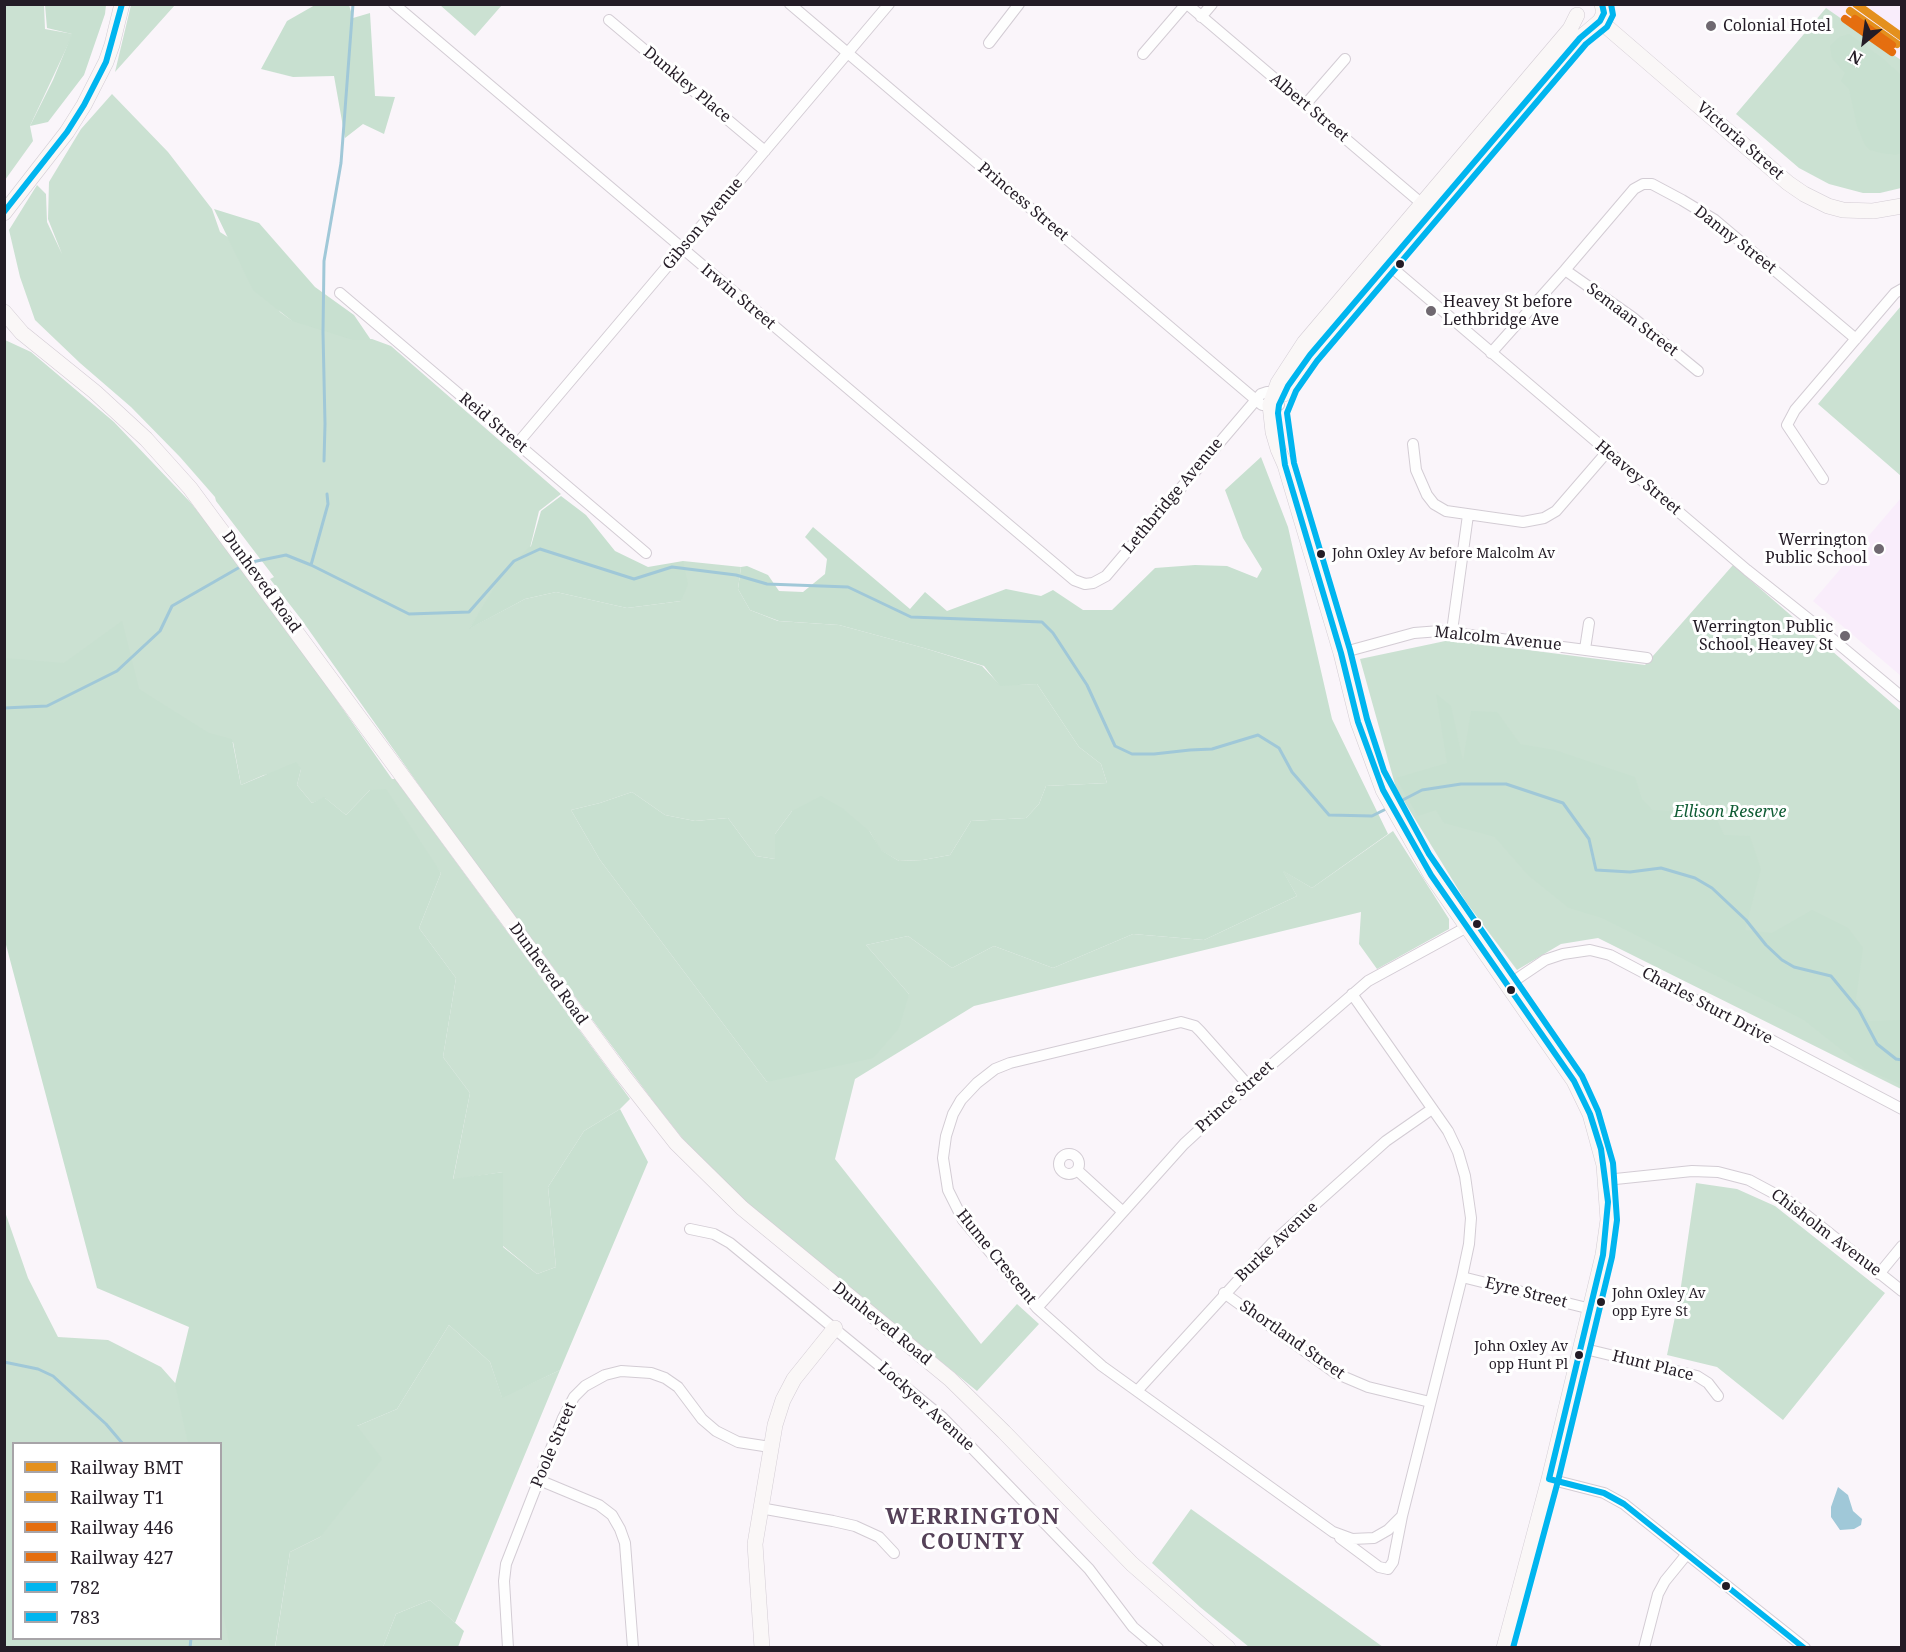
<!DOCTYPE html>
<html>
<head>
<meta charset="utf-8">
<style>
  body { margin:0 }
  #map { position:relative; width:1906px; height:1652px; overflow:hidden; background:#faf5fa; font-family:"Noto Serif",serif }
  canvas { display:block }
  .frame { position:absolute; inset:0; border:6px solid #241c26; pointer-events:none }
  .legend { position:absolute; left:12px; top:1442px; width:210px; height:198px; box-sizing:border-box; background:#fff; border:2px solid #a7a4a8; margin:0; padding:8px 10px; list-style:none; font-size:18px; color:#241c26 }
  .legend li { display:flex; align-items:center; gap:12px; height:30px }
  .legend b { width:30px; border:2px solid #a7a4a8 }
  .north { position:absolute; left:1834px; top:12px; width:60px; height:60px; -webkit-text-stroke:4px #fff; paint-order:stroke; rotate:209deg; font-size:16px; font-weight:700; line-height:24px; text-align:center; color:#241c26 }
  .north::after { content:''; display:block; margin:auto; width:21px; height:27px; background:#241c26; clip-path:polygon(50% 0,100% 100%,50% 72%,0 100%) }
</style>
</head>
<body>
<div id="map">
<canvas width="1906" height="1652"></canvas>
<div class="frame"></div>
<ul class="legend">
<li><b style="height:8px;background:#e4901d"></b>Railway BMT</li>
<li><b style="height:8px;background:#e4901d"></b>Railway T1</li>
<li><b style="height:8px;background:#e56e0f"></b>Railway 446</li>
<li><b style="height:8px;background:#e56e0f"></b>Railway 427</li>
<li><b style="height:8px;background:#00b5ef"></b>782</li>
<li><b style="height:8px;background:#00b5ef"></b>783</li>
</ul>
<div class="north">N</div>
</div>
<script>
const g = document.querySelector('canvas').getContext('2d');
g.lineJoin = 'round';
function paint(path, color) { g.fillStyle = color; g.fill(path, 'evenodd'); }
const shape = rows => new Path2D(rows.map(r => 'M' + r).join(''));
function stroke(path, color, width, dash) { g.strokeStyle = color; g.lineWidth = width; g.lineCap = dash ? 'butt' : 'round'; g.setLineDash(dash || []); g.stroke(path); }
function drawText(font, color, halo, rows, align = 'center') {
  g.font = font + ' "Noto Serif",serif'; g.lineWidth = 6; g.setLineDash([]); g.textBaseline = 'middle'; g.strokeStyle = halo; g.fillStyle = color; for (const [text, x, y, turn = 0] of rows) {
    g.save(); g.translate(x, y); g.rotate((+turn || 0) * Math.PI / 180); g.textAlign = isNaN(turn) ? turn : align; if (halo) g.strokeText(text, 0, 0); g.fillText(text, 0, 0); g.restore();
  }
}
const built = shape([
  [1822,5,1901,5,1901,60,1826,8],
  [1901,498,1901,676,1813,601]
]);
const green = shape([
  [4,5,44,5,45,29,73,34,30,126,33,141,5,180],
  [131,5,175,5,115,72],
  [440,5,502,5,475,36],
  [1826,8,1901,60,1901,188,1880,193,1863,193,1829,184,1799,168,1736,114],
  [112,94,168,152,212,209,220,232,243,247,280,312,291,320,353,339,372,339,391,346,561,494,539,511,530,548,505,574,470,628,525,599,556,592,627,608,681,601,683,561,741,567,738,589,750,610,778,621,839,625,924,648,982,666,1000,685,1037,684,1079,747,1101,764,1107,783,1046,786,1039,804,1026,818,971,821,950,855,923,860,899,861,880,850,870,832,792,811,775,834,775,859,756,856,728,818,695,821,665,815,632,792,600,803,571,810,600,860,767,1082,909,994,866,945,908,936,952,968,994,946,1053,968,1133,934,1204,940,1297,896,1282,870,1312,888,1393,831,1449,919,1449,929,1377,969,1359,944,1361,912,974,1006,855,1079,835,1159,981,1344,1017,1304,1039,1324,977,1391,754,1209,714,1172,683,1139,656,1105,455,836,301,619,270,579,274,577,216,501,215,497,180,457,131,407,80,363,35,320,20,277,9,230,37,185,46,194,47,222,62,254,48,219,49,182,81,129],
  [1901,306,1901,476,1818,404],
  [5,340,31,352,114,422,191,503,256,585,392,779,395,779,630,1099,620,1109,584,1131,548,1187,556,1267,537,1274,503,1246,503,1172,453,1180,470,1093,443,1057,456,978,419,928,441,873,370,790,346,815,325,798,312,803,297,785,301,769,264,775,241,785,233,742,5,836],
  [1733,565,1901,711,1901,1089,1598,938,1561,944,1517,970,1466,902,1396,788,1360,659,1450,640,1645,665],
  [1696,1183,1737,1189,1775,1206,1885,1293,1783,1420,1717,1367,1667,1355,1680,1293],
  [4,1209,28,1278,58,1337,108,1340,161,1367,208,1420,217,1443,14,1444,14,1638,220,1638,221,1452,252,1647,5,1647],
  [449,1325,490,1362,502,1397,560,1370,455,1623,430,1600,396,1614,383,1647,275,1648,290,1552,320,1537,357,1426,397,1409],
  [1191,1509,1383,1647,1249,1647,1200,1607,1152,1563]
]);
const forest = shape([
  [45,5,106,5,105,14,84,75,48,122,30,126,53,80,72,34,47,28],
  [315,5,349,5,353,18,370,13,375,96,395,97,384,134,363,124,345,138,334,76,293,77,261,69,287,21],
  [1849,34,1882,58,1901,75,1901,153,1896,155,1881,153,1870,150,1865,145,1857,126,1849,89,1841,81,1845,73,1832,58,1830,46,1839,37],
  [214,209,259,223,315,287,354,315,371,340,353,340,292,321,253,290],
  [1261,457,1288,527,1332,719,1388,834,1312,888,1283,871,1297,896,1204,940,1133,934,1053,968,994,946,952,968,908,936,866,945,909,994,899,1028,873,1058,767,1082,600,860,571,810,600,803,632,792,665,815,695,821,728,818,756,856,775,859,775,834,792,811,821,796,842,808,870,832,881,850,899,861,923,860,950,855,971,821,1026,818,1039,804,1046,786,1107,783,1101,764,1079,747,1037,684,1000,686,984,666,924,648,839,625,779,621,750,610,738,589,741,567,747,566,768,575,779,591,803,592,825,574,827,559,805,537,813,527,910,609,925,592,947,611,1006,589,1041,596,1053,590,1083,610,1112,610,1155,568,1195,565,1227,566,1257,578,1262,569,1243,538,1225,490],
  [561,496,586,515,615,551,648,567,683,561,688,584,681,601,627,608,556,592,525,599,469,629,505,570,531,546,541,511],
  [122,621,139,689,209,733,232,739,241,785,296,762,301,769,297,785,312,803,324,797,346,815,370,790,386,789,441,873,419,928,456,978,443,1057,470,1093,453,1179,503,1172,503,1247,537,1274,556,1267,548,1187,584,1131,620,1109,648,1162,560,1370,502,1398,490,1362,449,1325,397,1409,357,1426,382,1459,320,1537,290,1552,275,1647,230,1647,220,1599,220,1444,188,1443,175,1384,189,1327,97,1288,5,941,5,658,64,663],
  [1436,694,1451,706,1463,761,1471,711,1497,712,1520,744,1555,750,1635,777,1642,799,1652,810,1692,812,1715,815,1724,835,1750,836,1761,869,1745,930,1772,933,1812,910,1848,928,1863,948,1856,999,1869,1021,1900,1020,1901,1016,1901,1085,1866,1069,1804,1020,1602,918,1569,908,1528,875,1495,837,1444,823,1436,810,1418,816,1396,778,1447,763],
  [430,1600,464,1631,458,1647,383,1647,396,1614]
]);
const water = shape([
  [1838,1487,1848,1495,1853,1511,1862,1519,1861,1525,1854,1529,1840,1530,1831,1517,1831,1507]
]);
const stream = shape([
  [324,461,325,424,323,332,324,261,341,163,353,4],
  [252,562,286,555,311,565,409,614,469,612,514,561,540,549,634,579,672,567,736,575,767,584,848,587,911,617,1042,622,1053,633,1087,685,1115,746,1132,754,1154,754,1190,750,1212,749,1258,735,1279,748,1292,772,1329,815,1372,816,1388,808],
  [311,565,328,504,327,494],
  [4,708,47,706,117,671,160,631,172,606,240,567],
  [1397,803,1422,790,1461,784,1506,784,1563,803,1589,839,1596,870,1630,872,1661,868,1695,878,1712,888,1746,920,1766,945,1782,960,1794,967,1831,976,1859,1010,1877,1044,1896,1059,1902,1060],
  [4,1362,38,1369,53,1376,106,1424,123,1444],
  [190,1648,191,1638]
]);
const street = shape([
  [394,4,1074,580,1085,584,1093,583,1106,576,1261,394,1267,392,1280,394],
  [790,4,1256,400,1262,405,1279,405],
  [1187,4,1427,208],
  [1201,17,1212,4],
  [609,20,765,151],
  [989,43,1019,4],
  [1143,54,1186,4],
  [1305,105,1345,59],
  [1383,260,1747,570,1811,621,1902,697],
  [1565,270,1632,317,1698,371],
  [340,293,646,553],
  [1491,353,1565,270,1634,189,1643,184,1652,184,1682,200,1715,220,1856,339],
  [517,444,889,4],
  [1413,444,1416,470,1427,495,1434,504,1446,511,1523,522,1544,518,1556,511,1607,452],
  [1823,479,1787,425,1795,410,1895,293,1902,289],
  [1452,631,1468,515],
  [1585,649,1589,623],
  [1341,653,1414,633,1440,631,1647,658],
  [1508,985,1545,960,1563,954,1590,950,1610,955,1902,1109],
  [1248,1085,1200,1031,1195,1026,1181,1022,1010,1063,995,1069,977,1083,961,1100,953,1114,946,1136,943,1158,948,1190,963,1220,1037,1308,1102,1366,1333,1532,1352,1539,1374,1538,1388,1530,1402,1516,1462,1277,1469,1244,1471,1218,1465,1176,1458,1152,1448,1131,1352,994],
  '1059 1164a10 10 0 1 1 20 0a10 10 0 1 1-20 0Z',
  [1077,1170,1123,1212],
  [1606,1180,1692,1171,1718,1172,1749,1180,1790,1202,1902,1291],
  [690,1229,714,1234,730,1243,942,1417,1089,1569,1133,1627,1158,1648],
  [1879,1274,1902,1246],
  [1462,1277,1591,1309],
  [1224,1293,1335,1373,1368,1387,1430,1402],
  [1037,1308,1184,1144,1248,1085,1368,981,1467,927],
  [1581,1348,1697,1376,1708,1383,1718,1396],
  [1137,1391,1272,1243,1386,1141,1432,1109],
  [1549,1479,1604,1493,1624,1504,1805,1648],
  [539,1480,599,1505,612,1515,620,1529,625,1543,633,1648],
  [760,1508,833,1521,855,1526,879,1537,894,1553],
  [1340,1538,1379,1567,1388,1569,1393,1562,1402,1516],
  [508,1648,504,1581,506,1564,563,1418,574,1397,585,1386,605,1375,621,1371,651,1373,665,1378,678,1387,702,1419,716,1431,738,1442,770,1447],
  [1644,1648,1658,1594,1665,1581,1687,1554]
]);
const secondary = shape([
  [1600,21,1788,183,1804,194,1828,206,1843,210,1873,211,1902,206],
  [4,213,67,132,84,105,106,62,112,45,122,4],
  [4,312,22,333,95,392,146,439,190,488,622,1074,676,1143,742,1208,950,1379,1004,1432,1132,1564,1228,1648],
  [1284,394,1293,377,1310,355,1580,38,1600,21,1604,13,1602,4],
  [762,1648,755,1544,775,1425,783,1400,794,1379,835,1328],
  [1504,1648,1549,1479,1603,1255,1608,1220,1604,1165,1590,1114,1574,1081,1431,875,1383,790,1358,722,1341,653,1285,465,1278,449,1273,432,1270,405,1278,383,1304,343,1570,29,1577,15]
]);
const bus1 = shape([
  [4,212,67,132,84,105,106,62,122,4],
  [1549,1479,1603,1255,1608,1202,1601,1149,1590,1114,1574,1081,1431,875,1383,790,1358,722,1341,653,1285,465,1278,413,1279,405,1288,386,1310,355,1580,38,1600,21,1604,13,1602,4],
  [1549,1479,1604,1493,1624,1504,1804,1648]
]);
const bus2 = shape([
  [1513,1648,1558,1481,1612,1257,1617,1220,1613,1163,1598,1111,1582,1076,1429,854,1384,771,1367,719,1350,650,1294,463,1287,413,1296,391,1317,361,1586,44,1607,27,1613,15,1611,4]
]);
const rail1 = shape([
  [1856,4,1902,37]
]);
const rail2 = shape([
  [1850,11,1897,44]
]);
const rail3 = shape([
  [1845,19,1892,52]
]);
const rail4 = shape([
  [1855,19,1892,45]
]);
const markers = [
  [1711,26,6,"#6f6870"],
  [1400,264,5,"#241c26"],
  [1431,311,6,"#6f6870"],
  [1879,549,6,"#6f6870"],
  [1321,554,5,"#241c26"],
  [1845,636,6,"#6f6870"],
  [1477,924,5,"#241c26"],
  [1511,990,5,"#241c26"],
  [1601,1302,5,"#241c26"],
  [1579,1355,5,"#241c26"],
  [1726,1586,5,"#241c26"]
];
const busNames = [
  ["John Oxley Av before Malcolm Av",1332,554],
  ["John Oxley Av",1612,1294],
  ["opp Eyre St",1612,1312],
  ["John Oxley Av",1568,1347,"right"],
  ["opp Hunt Pl",1568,1365,"right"]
];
const poiNames = [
  ["Colonial Hotel",1723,26],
  ["Heavey St before",1443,302],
  ["Lethbridge Ave",1443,320],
  ["Werrington",1867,540,"right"],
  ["Public School",1867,558,"right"],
  ["Werrington Public",1833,627,"right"],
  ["School, Heavey St",1833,645,"right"]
];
const streetNames = [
  ["Dunkley Place",687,85,40],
  ["Albert Street",1309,108,40],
  ["Victoria Street",1740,141,41],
  ["Princess Street",1023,202,40],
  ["Gibson Avenue",703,224,-50],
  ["Danny Street",1735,240,38],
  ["Irwin Street",738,297,40],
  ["Semaan Street",1632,320,37],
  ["Reid Street",493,423,40],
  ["Heavey Street",1638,478,40],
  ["Lethbridge Avenue",1173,496,-50],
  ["Dunheved Road",261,582,54],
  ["Malcolm Avenue",1498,639,6],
  ["Dunheved Road",548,974,54],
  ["Charles Sturt Drive",1707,1006,28],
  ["Prince Street",1235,1097,-42],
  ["Chisholm Avenue",1826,1233,37],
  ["Burke Avenue",1277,1242,-44],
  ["Hume Crescent",996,1257,51],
  ["Eyre Street",1526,1293,14],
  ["Dunheved Road",882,1324,39],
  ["Shortland Street",1292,1340,35],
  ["Hunt Place",1653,1366,14],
  ["Lockyer Avenue",926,1407,42],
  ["Poole Street",554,1445,-67]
];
const parkNames = [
  ["Ellison Reserve",1730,812]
];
const districtNames = [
  ["WERRINGTON",973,1518],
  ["COUNTY",973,1543]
];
paint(built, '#f9edfb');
paint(green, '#cbe1d2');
paint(forest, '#c8e0d0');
paint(water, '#a0c8d8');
stroke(stream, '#a0c8d8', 3);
stroke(street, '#d3ccd4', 12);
stroke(secondary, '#d3ccd4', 16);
stroke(street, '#fefefe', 10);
stroke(secondary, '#faf7f7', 15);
stroke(bus1, '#00b5ef', 6);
stroke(bus2, '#00b5ef', 6);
stroke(rail1, '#e4901d', 8);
stroke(rail2, '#e4901d', 8);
stroke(rail3, '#e56e0f', 8);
stroke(rail4, '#e56e0f', 8);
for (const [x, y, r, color] of markers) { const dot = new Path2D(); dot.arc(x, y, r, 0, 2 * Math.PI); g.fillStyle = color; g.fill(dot); stroke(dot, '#fff', 2); }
drawText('14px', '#241c26', '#fff', busNames, 'left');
drawText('16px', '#241c26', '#fff', poiNames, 'left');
drawText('16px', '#241c26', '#fff', streetNames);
drawText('italic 16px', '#0f5c34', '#fff', parkNames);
g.letterSpacing = '1.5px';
drawText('bold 22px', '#554158', '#fff', districtNames);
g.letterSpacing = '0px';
</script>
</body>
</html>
